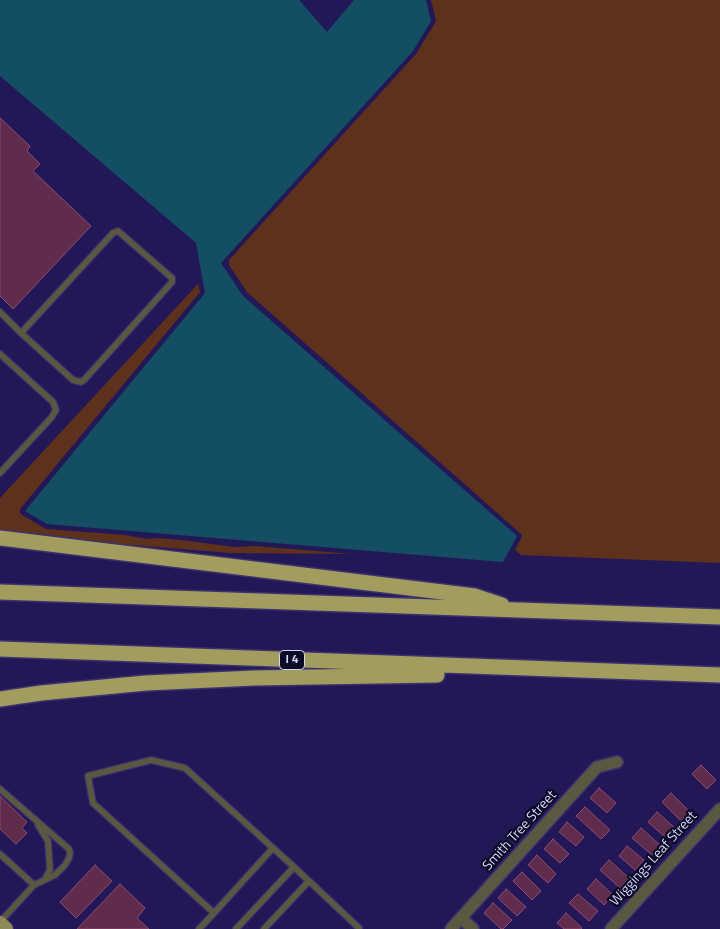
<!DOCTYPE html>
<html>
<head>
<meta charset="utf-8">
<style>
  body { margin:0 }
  canvas { display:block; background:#231857 }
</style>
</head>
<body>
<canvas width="720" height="929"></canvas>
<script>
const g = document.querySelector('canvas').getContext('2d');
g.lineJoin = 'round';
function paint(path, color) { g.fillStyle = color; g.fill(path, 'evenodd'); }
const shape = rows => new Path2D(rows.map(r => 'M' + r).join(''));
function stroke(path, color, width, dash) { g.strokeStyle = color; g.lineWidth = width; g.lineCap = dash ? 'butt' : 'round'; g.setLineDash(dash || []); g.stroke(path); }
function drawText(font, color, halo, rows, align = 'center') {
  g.font = font + ' "Titillium Web",sans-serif'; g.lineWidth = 4.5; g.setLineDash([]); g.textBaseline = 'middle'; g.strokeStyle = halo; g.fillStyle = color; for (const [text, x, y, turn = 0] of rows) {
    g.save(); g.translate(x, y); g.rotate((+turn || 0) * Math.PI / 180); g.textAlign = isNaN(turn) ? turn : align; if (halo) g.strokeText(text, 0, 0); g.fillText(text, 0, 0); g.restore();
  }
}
const green = shape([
  [431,0,720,0,720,563,521,555,515,550,521,538,522,535,520,533,247,292,229,265,229,260,416,54,435,23,436,20],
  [198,284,200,292,20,509,20,513,22,515,46,529,125,535,147,539,159,538,189,541,234,547,255,546,352,554,231,553,60,539,0,532,0,498]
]);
const water = shape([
  [0,0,299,0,327,32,354,0,426,0,431,21,413,51,221,263,243,296,517,536,503,562,47,524,25,511,205,293,196,243,0,76]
]);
const building = shape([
  [0,118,30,146,27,151,40,164,33,171,91,226,13,309,0,296,0,118],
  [701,765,716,780,707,789,692,774,701,765],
  [599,788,616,803,607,813,590,798,599,788],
  [671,793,690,812,681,821,662,802,671,793],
  [0,796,27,822,22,828,27,833,16,844,0,829,0,796],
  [585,807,610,830,601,839,576,816,585,807],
  [657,812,676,829,667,839,648,822,657,812],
  [567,822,584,837,576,846,559,832,567,822],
  [641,828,661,846,652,855,632,838,641,828],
  [553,839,569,854,560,863,544,849,553,839],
  [627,846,644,860,635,870,619,856,627,846],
  [537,855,556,874,548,883,528,865,537,855],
  [609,860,629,878,620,888,600,870,609,860],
  [95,865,112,881,76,918,60,902,95,865],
  [522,872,541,891,532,900,513,881,522,872],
  [596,879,613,895,604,905,587,889,596,879],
  [120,884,145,908,137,918,149,929,77,929,120,884],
  [506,889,526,907,517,916,498,898,506,889],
  [578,894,598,911,589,921,569,903,578,894],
  [493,903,512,920,503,929,501,929,484,913,493,903],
  [566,913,582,928,581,929,564,929,557,923,566,913]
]);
const service = shape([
  [0,312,21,333,73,380,81,382,85,379,172,282,172,278,118,231,113,233,21,333],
  [0,354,53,402,56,410,51,418,0,473],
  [0,789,69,849,70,853,69,858,65,865,55,875,34,885,0,922],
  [38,825,48,841,50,870,45,879],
  [273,848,214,913,93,803,88,776,151,760,185,768,273,848,294,867,309,881,359,928,358,929],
  [0,854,34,885],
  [199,929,214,913],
  [236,929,294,867],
  [264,929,309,881]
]);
const minor = shape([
  [461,918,473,929],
  [451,929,597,767,617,762],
  [611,929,720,809]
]);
const primary = shape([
  [0,923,6,929]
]);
const motorway = shape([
  [0,538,475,596,502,605],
  [0,592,720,617],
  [0,649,720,675],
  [0,699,41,693,146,683,254,678,437,675]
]);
const shields = [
  [292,660,25]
];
const shieldNames = [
  ["I 4",292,660]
];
const streetNames = [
  ["Smith Tree Street",520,831,-48],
  ["Wiggings Leaf Street",654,859,-48]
];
paint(green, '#5e311c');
paint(water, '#134e62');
paint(building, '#5f2d4b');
stroke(building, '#8e4973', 1);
stroke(service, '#3c336e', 8);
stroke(minor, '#3c336e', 14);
stroke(primary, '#3c336e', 16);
stroke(motorway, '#3c336e', 18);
stroke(service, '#5a5840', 5.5);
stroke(minor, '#5a5840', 11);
stroke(primary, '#8e8a57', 14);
stroke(motorway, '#a29d5f', 15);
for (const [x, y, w] of shields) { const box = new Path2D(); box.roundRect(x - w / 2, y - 9.5, w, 19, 4); g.fillStyle = '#0d0a25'; g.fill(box); stroke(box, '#d5d6fd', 1); }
drawText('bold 12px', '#d5d6fd', null, shieldNames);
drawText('14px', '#d5d6fd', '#0d0a25', streetNames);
</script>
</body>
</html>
